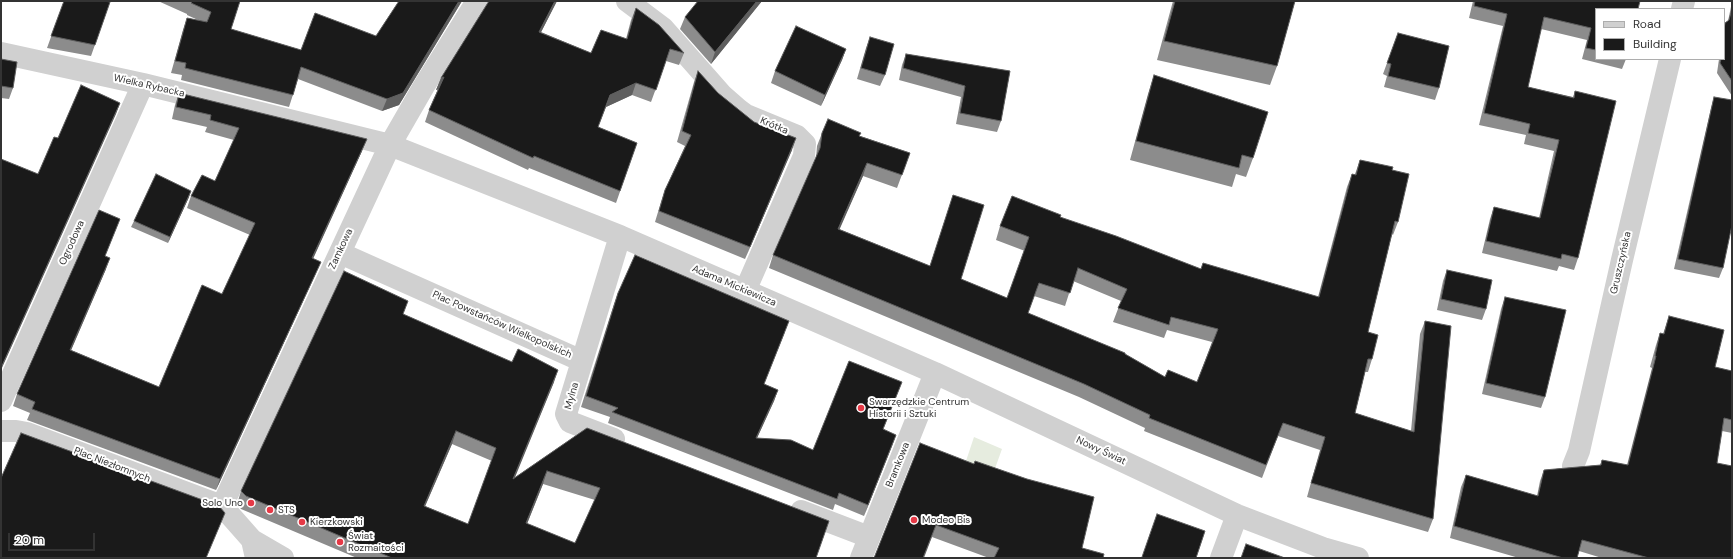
<!DOCTYPE html>
<html>
<head>
<meta charset="utf-8">
<style>
  body { margin:0 }
  #map { position:relative; width:1733px; height:559px; overflow:hidden; background:#fff; font-family:"DM Sans",sans-serif }
  canvas { display:block }
  .frame { position:absolute; inset:0; border:2px solid #333; pointer-events:none }
  .legend { position:absolute; left:1595px; top:8px; width:130px; height:52px; box-sizing:border-box; background:#fff; border:1px solid #adadad; margin:0; padding:5px 7px; list-style:none; font-size:12px; color:#333 }
  .legend li { display:flex; align-items:center; gap:8px; height:20px }
  .legend b { width:20px; border:1px solid #adadad }
  .scale { position:absolute; left:8px; top:533px; width:87px; height:18px; box-sizing:border-box; border:2px solid #333; border-top:0; padding-left:5px; font-size:12px; line-height:14px; white-space:nowrap; color:#333; -webkit-text-stroke:3px #fff; paint-order:stroke }
</style>
</head>
<body>
<div id="map">
<canvas width="1733" height="559"></canvas>
<div class="frame"></div>
<ul class="legend">
<li><b style="height:5px;background:#d0d0d0"></b>Road</li>
<li><b style="height:11px;background:#1a1a1a"></b>Building</li>
</ul>
<div class="scale">20 m</div>
</div>
<script>
const g = document.querySelector('canvas').getContext('2d');
g.lineJoin = 'round';
function paint(path, color) { g.fillStyle = color; g.fill(path, 'evenodd'); }
const shape = rows => new Path2D(rows.map(r => 'M' + r).join(''));
function stroke(path, color, width, dash) { g.strokeStyle = color; g.lineWidth = width; g.lineCap = dash ? 'butt' : 'round'; g.setLineDash(dash || []); g.stroke(path); }
function drawText(font, color, halo, rows, align = 'center') {
  g.font = font + ' "DM Sans",sans-serif'; g.lineWidth = 4; g.setLineDash([]); g.textBaseline = 'middle'; g.strokeStyle = halo; g.fillStyle = color; for (const [text, x, y, turn = 0] of rows) {
    g.save(); g.translate(x, y); g.rotate((+turn || 0) * Math.PI / 180); g.textAlign = isNaN(turn) ? turn : align; if (halo) g.strokeText(text, 0, 0); g.fillText(text, 0, 0); g.restore();
  }
}
const green = shape([
  [974,437,1002,449,993,474,965,464]
]);
const pedestrian = shape([
  [627,1,663,28,722,95,738,109,746,115,797,136,805,144,804,156,745,291]
]);
const minor = shape([
  [1682,9,1684,1],
  [1,53,143,84,390,145,620,236,935,373,1237,515,1323,548,1358,558],
  [340,253,582,361],
  [1,401,143,84],
  [1,431,16,431,27,433,222,506,252,540,256,558],
  [614,439,570,422,566,414,620,236],
  [1573,466,1579,451,1622,260,1670,59],
  [222,506,390,145,424,86,477,1],
  [801,511,869,537],
  [252,540,283,558],
  [861,558,935,373],
  [1221,558,1237,515]
]);
const wall = shape([
  [64,1,110,2,91,56,47,48],
  [158,1,240,1,231,29,301,50,376,36,399,1,462,1,399,105,382,111,298,79,289,107,181,80,182,75,171,73,183,30,187,18,198,20,187,15,187,14],
  [489,1,557,1,541,32,591,53,626,39,631,20,636,8,684,53,679,65,666,61,651,102,632,95,606,107,598,127,637,143,616,203,529,168,528,170,425,122,429,110,438,89,436,90,441,78],
  [762,1,711,64,680,29,685,17],
  [1173,1,1295,1,1277,66,1270,85,1157,60],
  [1473,1,1640,1,1596,9,1596,59,1626,59,1622,69,1582,59,1587,40,1541,29,1528,87,1573,97,1575,91,1578,258,1574,270,1559,266,1557,271,1482,253,1490,219,1494,207,1539,218,1554,151,1524,144,1526,135,1479,125,1503,26,1469,18],
  [1732,2,1732,96,1717,73,1719,59,1724,59,1724,27,1725,23,1728,21],
  [1398,33,1439,88,1435,100,1384,87,1387,76,1383,74],
  [870,37,885,75,880,86,857,79,866,48],
  [846,49,842,60,821,106,771,83,775,71],
  [906,54,1010,71,1001,121,997,132,956,124,961,97,899,80,902,65],
  [1,59,13,88,9,99,1,98],
  [698,71,718,93,754,122,792,150,745,259,655,222,661,202,665,190,685,146,677,142,694,82],
  [1154,75,1253,158,1246,177,1236,174,1232,187,1130,160,1148,94],
  [179,93,362,151,313,258,316,273,216,490,27,420,30,413,13,406,17,394,120,219,105,256,106,269,71,350,159,387,222,294,250,235,187,208,191,196,215,181,234,140,205,132,207,127,172,119,175,105],
  [1714,97,1723,268,1719,278,1674,269,1711,108],
  [822,133,860,136,910,153,897,188,863,176,839,229,930,266,953,195,961,279,1007,298,1025,251,996,240,1000,226,1060,217,1201,269,1318,297,1347,187,1352,174,1355,174,1360,160,1392,170,1398,222,1393,235,1392,234,1368,332,1372,359,1368,372,1365,372,1355,413,1411,431,1420,334,1425,321,1433,519,1428,532,1307,497,1320,450,1278,436,1262,478,1144,431,1145,428,1079,397,769,268,773,255,816,158,817,146],
  [1073,281,1121,301,1113,322,1164,338,1167,330,1212,342,1197,382,1165,377,1125,354,1028,313,1034,296,1065,306],
  [189,197,168,243,131,227,134,221],
  [1447,270,1486,309,1482,320,1437,310,1443,281],
  [618,293,785,332,764,384,778,390,774,401,757,438,813,450,902,382,883,430,896,435,864,516,835,504,833,510,608,423,610,417,581,407,614,304],
  [1505,297,1545,397,1541,408,1482,394,1501,309],
  [403,314,554,382,514,478,587,428,816,558,357,558,241,509,237,504,241,491],
  [452,444,492,461,468,524,425,506],
  [543,484,595,500,575,543,527,524],
  [1669,316,1715,367,1732,371,1732,433,1722,431,1717,463,1732,558,1602,558,1579,551,1577,558,1519,558,1450,538,1461,487,1466,475,1537,496,1540,481,1544,470,1600,465,1602,460,1627,465,1652,368,1650,367,1656,345,1660,333,1663,334],
  [920,443,1082,548,1103,558,989,558,932,537,924,558,874,558]
]);
const shadedWall = shape([
  [459,1,462,1,399,105,382,111,387,99],
  [555,1,557,1,535,44,539,32],
  [757,1,762,1,711,64,715,52],
  [846,49,842,60,821,106,825,95],
  [444,77,440,89,436,90,441,78],
  [636,83,632,95,606,107,610,95],
  [120,103,116,114,1,370,1,368],
  [796,138,792,150,745,259,750,247],
  [367,139,362,151,308,270,312,258],
  [867,163,863,176,834,242,838,229],
  [191,191,189,197,168,243,170,237],
  [110,258,106,269,66,362,70,350],
  [321,262,316,273,216,490,220,479],
  [558,370,554,382,509,492,513,479],
  [778,390,774,401,752,449,756,438],
  [456,431,452,444,420,518,424,506],
  [896,435,892,446,864,516,868,505],
  [547,471,543,484,522,536,526,523]
]);
const building = shape([
  [64,1,104,1,110,2,95,45,51,36,64,1],
  [189,1,240,1,231,29,301,50,315,13,376,36,399,1,459,1,403,93,387,99,301,67,293,95,185,68,186,63,175,61,187,18,207,22,211,12,191,3,192,2,189,1],
  [489,1,555,1,539,32,591,53,601,30,627,39,636,8,659,25,684,53,670,49,656,90,636,83,610,95,598,127,637,143,620,191,534,156,533,158,429,110,444,77,441,78,489,1],
  [698,1,757,1,715,52,685,17,698,1],
  [1175,1,1295,1,1277,66,1164,41,1175,1],
  [1475,1,1640,1,1638,9,1596,9,1596,50,1586,48,1591,28,1544,17,1528,87,1574,98,1575,91,1616,101,1578,258,1562,254,1561,259,1486,241,1494,207,1540,218,1559,140,1528,133,1530,124,1484,113,1507,14,1474,6,1475,1],
  [1732,9,1732,81,1720,63,1721,59,1724,59,1724,29,1725,23,1729,20,1732,9],
  [796,26,846,49,825,95,775,71,796,26],
  [1398,33,1449,46,1439,88,1388,76,1391,64,1387,63,1398,33],
  [870,37,894,44,885,75,861,68,870,37],
  [906,54,1010,71,1001,121,960,113,965,86,903,68,906,54],
  [1,59,17,62,13,88,1,86,1,59],
  [698,71,718,93,754,122,796,138,750,247,659,211,665,190,691,135,682,131,698,71],
  [1154,75,1268,112,1253,158,1242,155,1239,168,1136,141,1154,75],
  [81,85,120,103,1,368,1,159,38,174,54,137,58,138,81,85],
  [179,93,367,139,312,258,321,262,220,479,32,409,35,402,17,394,99,210,120,219,105,256,110,258,70,350,159,387,202,285,222,294,255,223,191,196,202,175,215,181,239,128,210,120,211,115,176,107,179,93],
  [1714,97,1732,100,1732,225,1723,268,1678,259,1714,97],
  [828,119,861,133,859,136,910,153,902,175,867,163,838,229,930,266,953,195,984,205,961,279,1007,298,1029,237,1000,226,1012,196,1061,215,1060,217,1116,236,1201,269,1203,263,1319,297,1352,174,1356,175,1360,160,1393,167,1392,170,1409,174,1398,222,1395,221,1368,332,1378,335,1372,359,1368,359,1355,413,1414,432,1425,321,1451,326,1433,519,1311,483,1325,437,1283,423,1266,465,1149,418,1150,415,1084,384,773,255,820,148,822,133,828,119],
  [1078,268,1127,289,1118,308,1169,325,1171,317,1218,329,1197,382,1168,370,1165,377,1125,354,1125,353,1028,313,1039,283,1070,293,1078,268],
  [156,174,191,191,170,237,134,221,156,174],
  [635,255,789,321,764,384,778,390,756,438,791,440,813,450,849,361,902,382,883,429,896,435,868,505,839,493,837,499,612,412,618,408,586,396,618,293,635,255],
  [1447,270,1492,280,1486,309,1441,299,1447,270],
  [344,271,408,301,403,314,512,362,518,349,558,370,513,479,587,428,829,521,816,558,392,558,246,496,241,491,344,271],
  [456,431,496,448,468,524,424,506,456,431],
  [547,471,600,488,575,543,526,523,547,471],
  [1505,297,1566,310,1545,397,1486,383,1505,297],
  [1669,316,1724,330,1715,367,1732,371,1732,420,1724,418,1717,463,1732,466,1732,558,1649,558,1582,540,1577,558,1563,558,1454,526,1466,475,1538,496,1544,470,1601,465,1602,460,1628,465,1656,356,1655,356,1660,333,1664,334,1669,316],
  [21,433,219,506,225,513,206,558,1,558,1,478,21,433],
  [920,443,974,464,975,461,1027,479,1094,497,1082,548,1104,554,1103,558,994,558,999,548,936,525,923,558,874,558,920,443],
  [1157,514,1205,531,1196,558,1144,558,1142,557,1157,514],
  [1246,544,1285,558,1241,558,1246,544]
]);
const markers = [
  [861,408,4,"#e63946"],
  [251,503,4,"#e63946"],
  [270,510,4,"#e63946"],
  [914,520,4,"#e63946"],
  [302,522,4,"#e63946"],
  [340,542,4,"#e63946"]
];
const streetNames = [
  ["Wielka Rybacka",149,86,13],
  ["Krótka",774,126,23],
  ["Ogrodowa",72,243,-66],
  ["Zamkowa",341,249,-65],
  ["Gruszczyńska",1621,263,-77],
  ["Adama Mickiewicza",734,286,23],
  ["Plac Powstańców Wielkopolskich",502,325,24],
  ["Mylna",572,396,-74],
  ["Nowy Świat",1101,451,25],
  ["Plac Niezłomnych",112,465,21],
  ["Bramkowa",898,465,-68]
];
const poiNames = [
  ["Swarzędzkie Centrum",869,402],
  ["Historii i Sztuki",869,414],
  ["Solo Uno",243,503,"right"],
  ["STS",278,510],
  ["Modeo Bis",922,520],
  ["Kierzkowski",310,522],
  ["Świat",348,536],
  ["Rozmaitości",348,548]
];
paint(green, '#e6ecdf');
stroke(pedestrian, '#d0d0d0', 22);
stroke(minor, '#d0d0d0', 22);
paint(wall, '#8c8c8c');
paint(shadedWall, '#5f5f5f');
paint(building, '#1a1a1a');
stroke(building, '#5f5f5f', 1);
for (const [x, y, r, color] of markers) { const dot = new Path2D(); dot.arc(x, y, r, 0, 2 * Math.PI); g.fillStyle = color; g.fill(dot); stroke(dot, '#fff', 1.5); }
drawText('10px', '#333', '#fff', streetNames);
drawText('10px', '#333', '#fff', poiNames, 'left');
</script>
</body>
</html>
